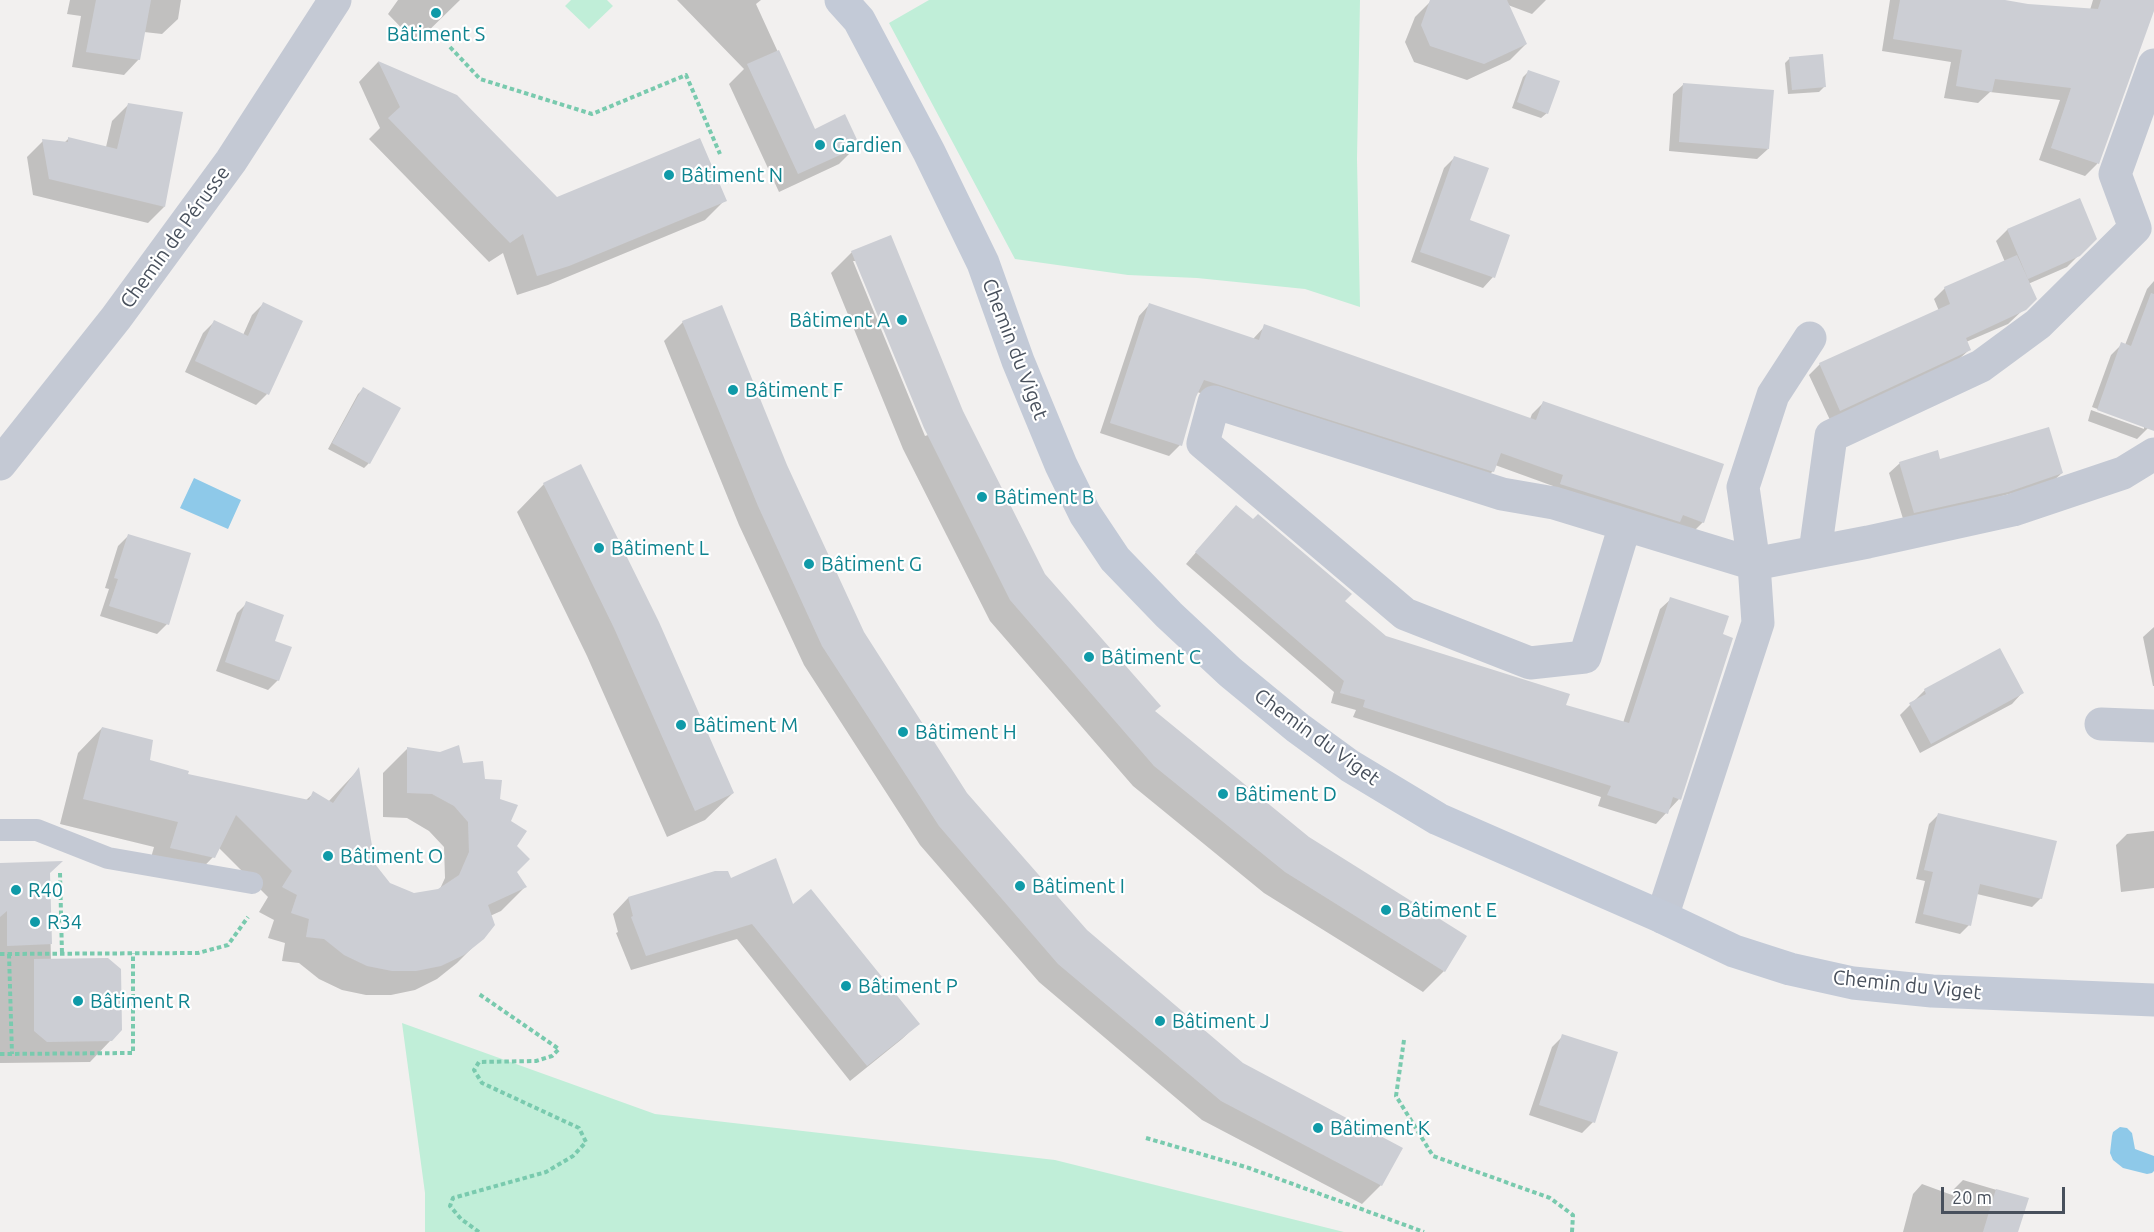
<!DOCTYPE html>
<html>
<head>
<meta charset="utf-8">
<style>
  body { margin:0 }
  #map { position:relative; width:2154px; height:1232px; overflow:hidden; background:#f2f0ef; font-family:Ubuntu,sans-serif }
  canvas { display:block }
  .scale { position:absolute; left:1941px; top:1187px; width:124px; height:27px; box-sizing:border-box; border:3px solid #48505c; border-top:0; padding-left:8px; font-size:18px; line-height:21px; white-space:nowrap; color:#48505c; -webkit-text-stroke:4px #fff; paint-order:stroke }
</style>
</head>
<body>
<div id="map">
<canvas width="2154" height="1232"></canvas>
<div class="scale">20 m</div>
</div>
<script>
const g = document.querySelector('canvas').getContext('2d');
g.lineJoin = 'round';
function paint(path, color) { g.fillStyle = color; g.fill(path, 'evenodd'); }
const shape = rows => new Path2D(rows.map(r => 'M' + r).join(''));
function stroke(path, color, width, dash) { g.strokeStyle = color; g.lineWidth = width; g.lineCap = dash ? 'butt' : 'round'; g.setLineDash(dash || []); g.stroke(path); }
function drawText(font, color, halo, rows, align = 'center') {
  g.font = font + ' Ubuntu,sans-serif'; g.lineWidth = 4.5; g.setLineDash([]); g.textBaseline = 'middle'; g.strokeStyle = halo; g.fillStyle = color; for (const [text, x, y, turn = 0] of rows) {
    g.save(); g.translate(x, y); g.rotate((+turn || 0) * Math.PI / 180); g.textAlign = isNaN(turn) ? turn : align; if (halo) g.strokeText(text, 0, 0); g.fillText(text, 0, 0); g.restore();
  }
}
const green = shape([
  [571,0,607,0,613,6,589,29,565,6],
  [929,0,1360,0,1357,159,1360,307,1305,289,1197,278,1128,275,1015,259,889,23],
  [402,1023,655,1114,1055,1160,1344,1232,425,1232,425,1193]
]);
const water = shape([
  [194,478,241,500,228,529,180,508],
  [2120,1127,2127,1128,2132,1133,2135,1149,2154,1156,2154,1171,2152,1173,2147,1174,2123,1168,2113,1160,2110,1153,2112,1136,2113,1132]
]);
const shadow = shape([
  [70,0,181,0,178,19,162,34,144,32,139,59,124,75,72,67,81,16,67,14],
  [398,0,460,0,416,43,388,14],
  [677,0,761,0,756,4,814,131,858,145,839,164,779,192,729,84,744,69],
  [1546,0,1532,14,1508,5,1526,44,1510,60,1467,80,1414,62,1405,42,1415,17,1432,0],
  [1890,0,1995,0,2028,5,2090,10,2093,0,2154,0,2154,5,2097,164,2085,176,2039,160,2060,100,1990,92,1978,103,1944,98,1951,62,1882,51],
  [1790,58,1824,87,1819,92,1788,94,1785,63],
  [378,62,456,97,557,199,725,200,705,220,548,285,517,295,503,253,489,262,369,139,380,128,359,82],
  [1528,72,1547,113,1541,118,1512,108,1523,77],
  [1684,84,1768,149,1757,159,1669,151,1673,94],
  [128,105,164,207,148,223,33,195,27,157,43,141,64,143,69,138,106,147,112,121],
  [1454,158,1469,221,1493,277,1483,288,1411,262,1444,168],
  [2079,200,2095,239,2067,267,2028,284,2024,309,2008,324,1966,342,1969,350,1958,360,1830,420,1809,375,1820,364,1939,311,1934,299,1945,288,2005,262,1996,241,2007,230],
  [852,252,962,412,1044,574,1153,712,1444,971,1423,992,1264,893,1133,786,990,621,903,449,831,273],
  [853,261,857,261,928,435,925,436],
  [2154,281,2154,411,2148,428,2137,439,2088,421,2091,410,2144,429,2144,426,2092,407,2111,355,2122,344,2125,345,2147,289],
  [263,304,267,394,256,405,185,372,203,333,214,322,243,335,252,315],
  [1149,305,1253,339,1265,326,1530,419,1532,414,1543,403,1703,522,1692,533,1550,495,1553,486,1495,465,1493,471,1482,482,1197,392,1180,445,1169,456,1100,433,1139,316],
  [683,322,786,466,863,633,966,794,1086,931,1242,1064,1401,1148,1381,1185,1362,1204,1202,1120,1039,982,920,845,804,665,739,525,664,341],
  [363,389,369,463,364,468,328,449,358,394],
  [1939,461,2062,473,2051,483,1904,522,1889,473,1900,463],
  [544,484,733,793,705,820,667,837,587,656,517,512],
  [1226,517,1343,601,1385,638,1564,706,1623,723,1660,609,1671,599,1679,799,1656,824,1598,806,1601,797,1353,717,1356,710,1331,703,1334,692,1186,564],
  [129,535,167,624,157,634,100,616,109,589,105,588,118,546],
  [247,603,273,642,278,680,268,690,216,671,237,613],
  [2154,627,2154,686,2153,686,2143,637],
  [1925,690,2022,693,2012,704,1920,753,1900,715],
  [102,728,148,761,186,775,305,801,314,793,328,802,358,770,373,864,389,885,414,894,439,891,445,878,444,847,429,831,407,818,383,817,383,773,408,748,462,764,484,781,499,800,510,822,516,846,515,871,525,887,501,911,490,916,482,938,457,963,437,979,415,990,391,995,366,995,342,990,319,979,299,963,282,961,285,943,268,938,274,920,259,912,268,897,218,847,213,857,189,882,147,872,154,847,60,824,78,753],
  [1938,815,2041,898,2032,907,1977,894,1969,925,1960,934,1915,923,1925,881,1916,879,1929,824],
  [2154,831,2154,888,2121,892,2116,845,2127,834],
  [0,864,49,873,51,961,111,1040,90,1062,0,1063],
  [730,880,792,906,918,1024,902,1039,850,1081,737,939,631,970,616,933,618,932,613,914,628,898],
  [1563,1036,1593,1122,1582,1133,1529,1115,1552,1047],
  [1963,1180,2027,1199,2017,1232,1903,1232,1913,1194,1922,1184,1952,1195,1954,1189]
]);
const building = shape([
  [96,0,151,0,140,60,86,52],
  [1430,0,1507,0,1527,44,1484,64,1430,46,1421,25],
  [1900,0,2005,0,2028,4,2098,9,2101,0,2154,0,2154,11,2099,164,2051,148,2071,88,1995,79,1992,92,1956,86,1962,50,1893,39],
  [779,50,815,129,845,114,860,146,798,174,747,64],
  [1823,54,1826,87,1792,90,1789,57],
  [378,61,457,95,557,197,700,138,727,201,569,266,537,276,523,234,510,243,388,118,400,107],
  [1528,70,1560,81,1548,114,1517,102],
  [1683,83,1774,90,1769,149,1679,142],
  [128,103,183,112,165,207,49,179,42,139,68,142,68,137,117,149],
  [1454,156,1489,168,1470,220,1510,235,1495,278,1420,252],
  [2080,198,2097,239,2080,256,2028,279,2007,229],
  [891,235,963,411,1045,574,1161,706,1155,711,1309,837,1467,936,1445,972,1285,872,1154,766,1010,600,924,428,851,251],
  [2017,255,2037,299,2026,310,1966,338,1971,350,1840,411,1819,363,1950,304,1944,287],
  [2151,293,2154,294,2154,431,2097,410,2121,342,2131,346],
  [263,302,303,321,269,395,195,361,214,320,248,336],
  [1149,303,1259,340,1264,324,1536,420,1543,401,1724,464,1704,523,1683,515,1680,522,1560,484,1563,475,1501,453,1494,472,1204,380,1196,397,1182,446,1110,423],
  [722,305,787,465,864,632,967,793,1087,930,1243,1063,1403,1148,1382,1186,1221,1101,1058,964,939,826,822,646,758,506,682,321],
  [363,387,401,408,370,464,332,443],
  [2049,427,2063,473,2008,492,1914,513,1899,462,1938,450,1940,459],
  [581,464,659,622,734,793,695,811,614,628,543,483],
  [1236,505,1253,519,1258,514,1352,594,1345,601,1386,636,1570,694,1566,705,1629,723,1670,597,1729,616,1723,634,1733,638,1681,800,1673,797,1668,814,1607,795,1611,786,1363,707,1365,700,1340,693,1344,681,1195,552],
  [128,534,191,553,169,625,109,606,118,579,114,578],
  [246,601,284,615,275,641,292,647,279,681,225,662],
  [2000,648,2024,693,1931,744,1909,703,1926,694,1924,689],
  [102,727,153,740,150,760,189,771,188,774,309,800,313,791,333,803,359,767,375,864,390,883,414,893,438,889,459,875,469,852,468,822,454,806,432,794,407,793,407,747,440,752,459,745,463,763,483,761,485,779,502,780,500,799,518,805,511,821,527,831,517,846,530,859,517,872,527,887,488,905,495,925,484,939,464,955,441,966,416,971,392,971,367,966,344,955,324,939,306,937,309,919,291,913,297,895,282,887,292,871,236,815,215,858,170,848,178,822,83,799],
  [1938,813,2057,841,2042,899,1980,884,1971,926,1923,914,1933,872,1924,870],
  [776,858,793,904,811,889,920,1024,867,1066,752,924,646,956,631,917,633,916,628,897,715,871,728,871,731,878],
  [63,861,50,873,52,944,7,946,7,911,0,917,0,863],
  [108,958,121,969,122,1030,112,1041,47,1042,34,1031,34,959],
  [1562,1034,1618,1052,1595,1123,1539,1105],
  [1996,1189,2029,1198,2018,1232,1983,1232]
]);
const path = shape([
  [450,47,480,79,592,114,686,75,720,154],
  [60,873,62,954],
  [0,954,198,953,228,945,248,917],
  [9,954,12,1054],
  [1404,1040,1396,1096,1433,1156,1550,1198,1573,1215,1572,1232],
  [0,1054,133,1053,133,953],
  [1146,1138,1249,1168,1424,1232],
  [479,1232,461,1219,450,1206,453,1198,546,1172,573,1156,586,1142,579,1128,482,1083,474,1070,479,1062,536,1061,552,1056,559,1049,479,994]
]);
const lane = shape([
  [0,830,37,830,108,858,252,883]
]);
const street = shape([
  [0,464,116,318,231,161,335,0],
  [1625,525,1585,657,1530,663,1405,614,1203,443,1214,402,1502,494,1554,503,1754,564,1868,542,2013,510,2123,473,2154,454],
  [1815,552,1831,436,1981,366,2038,324,2135,228,2115,174,2154,65],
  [2101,724,2154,726],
  [1662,917,1758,623,1754,564,1743,487,1773,395,1810,338]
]);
const secondary = shape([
  [841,0,859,20,929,152,983,263,1018,361,1061,465,1085,514,1115,559,1169,615,1230,672,1298,728,1350,766,1438,819,1662,917,1734,951,1790,969,1853,983,1932,991,2154,1000]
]);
const markers = [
  [436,13,6,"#0f9aa8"],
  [820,145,6,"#0f9aa8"],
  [669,175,6,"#0f9aa8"],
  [902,320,6,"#0f9aa8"],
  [733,390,6,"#0f9aa8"],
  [982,497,6,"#0f9aa8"],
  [599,548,6,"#0f9aa8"],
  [809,564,6,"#0f9aa8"],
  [1089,657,6,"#0f9aa8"],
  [681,725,6,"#0f9aa8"],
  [903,732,6,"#0f9aa8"],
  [1223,794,6,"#0f9aa8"],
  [328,856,6,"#0f9aa8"],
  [1020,886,6,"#0f9aa8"],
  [16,890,6,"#0f9aa8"],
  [1386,910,6,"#0f9aa8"],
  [35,922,6,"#0f9aa8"],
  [846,986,6,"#0f9aa8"],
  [78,1001,6,"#0f9aa8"],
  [1160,1021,6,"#0f9aa8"],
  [1318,1128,6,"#0f9aa8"]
];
const cultureNames = [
  ["Bâtiment S",436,34,"center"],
  ["Gardien",832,145],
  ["Bâtiment N",681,175],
  ["Bâtiment A",890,320,"right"],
  ["Bâtiment F",745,390],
  ["Bâtiment B",994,497],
  ["Bâtiment L",611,548],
  ["Bâtiment G",821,564],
  ["Bâtiment C",1101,657],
  ["Bâtiment M",693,725],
  ["Bâtiment H",915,732],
  ["Bâtiment D",1235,794],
  ["Bâtiment O",340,856],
  ["Bâtiment I",1032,886],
  ["R40",28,890],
  ["Bâtiment E",1398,910],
  ["R34",47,922],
  ["Bâtiment P",858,986],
  ["Bâtiment R",90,1001],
  ["Bâtiment J",1172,1021],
  ["Bâtiment K",1330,1128]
];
const streetNames = [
  ["Chemin de Pérusse",175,237,-54],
  ["Chemin du Viget",1015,349,69],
  ["Chemin du Viget",1317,737,36],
  ["Chemin du Viget",1907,985,6]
];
paint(green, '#c0eed8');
paint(water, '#8ec9e9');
paint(shadow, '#0003');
paint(building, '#ccced4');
stroke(path, '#79caae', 4, [4.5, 3]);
stroke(lane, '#c4c9d4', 22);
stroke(street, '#c4c9d4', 33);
stroke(secondary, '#c3cad7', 33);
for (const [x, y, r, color] of markers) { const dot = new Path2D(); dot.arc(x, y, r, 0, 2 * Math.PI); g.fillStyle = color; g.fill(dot); stroke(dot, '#fff', 2); }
drawText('20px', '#0d838f', '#fff', cultureNames, 'left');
drawText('20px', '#48505c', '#fff', streetNames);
</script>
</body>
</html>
